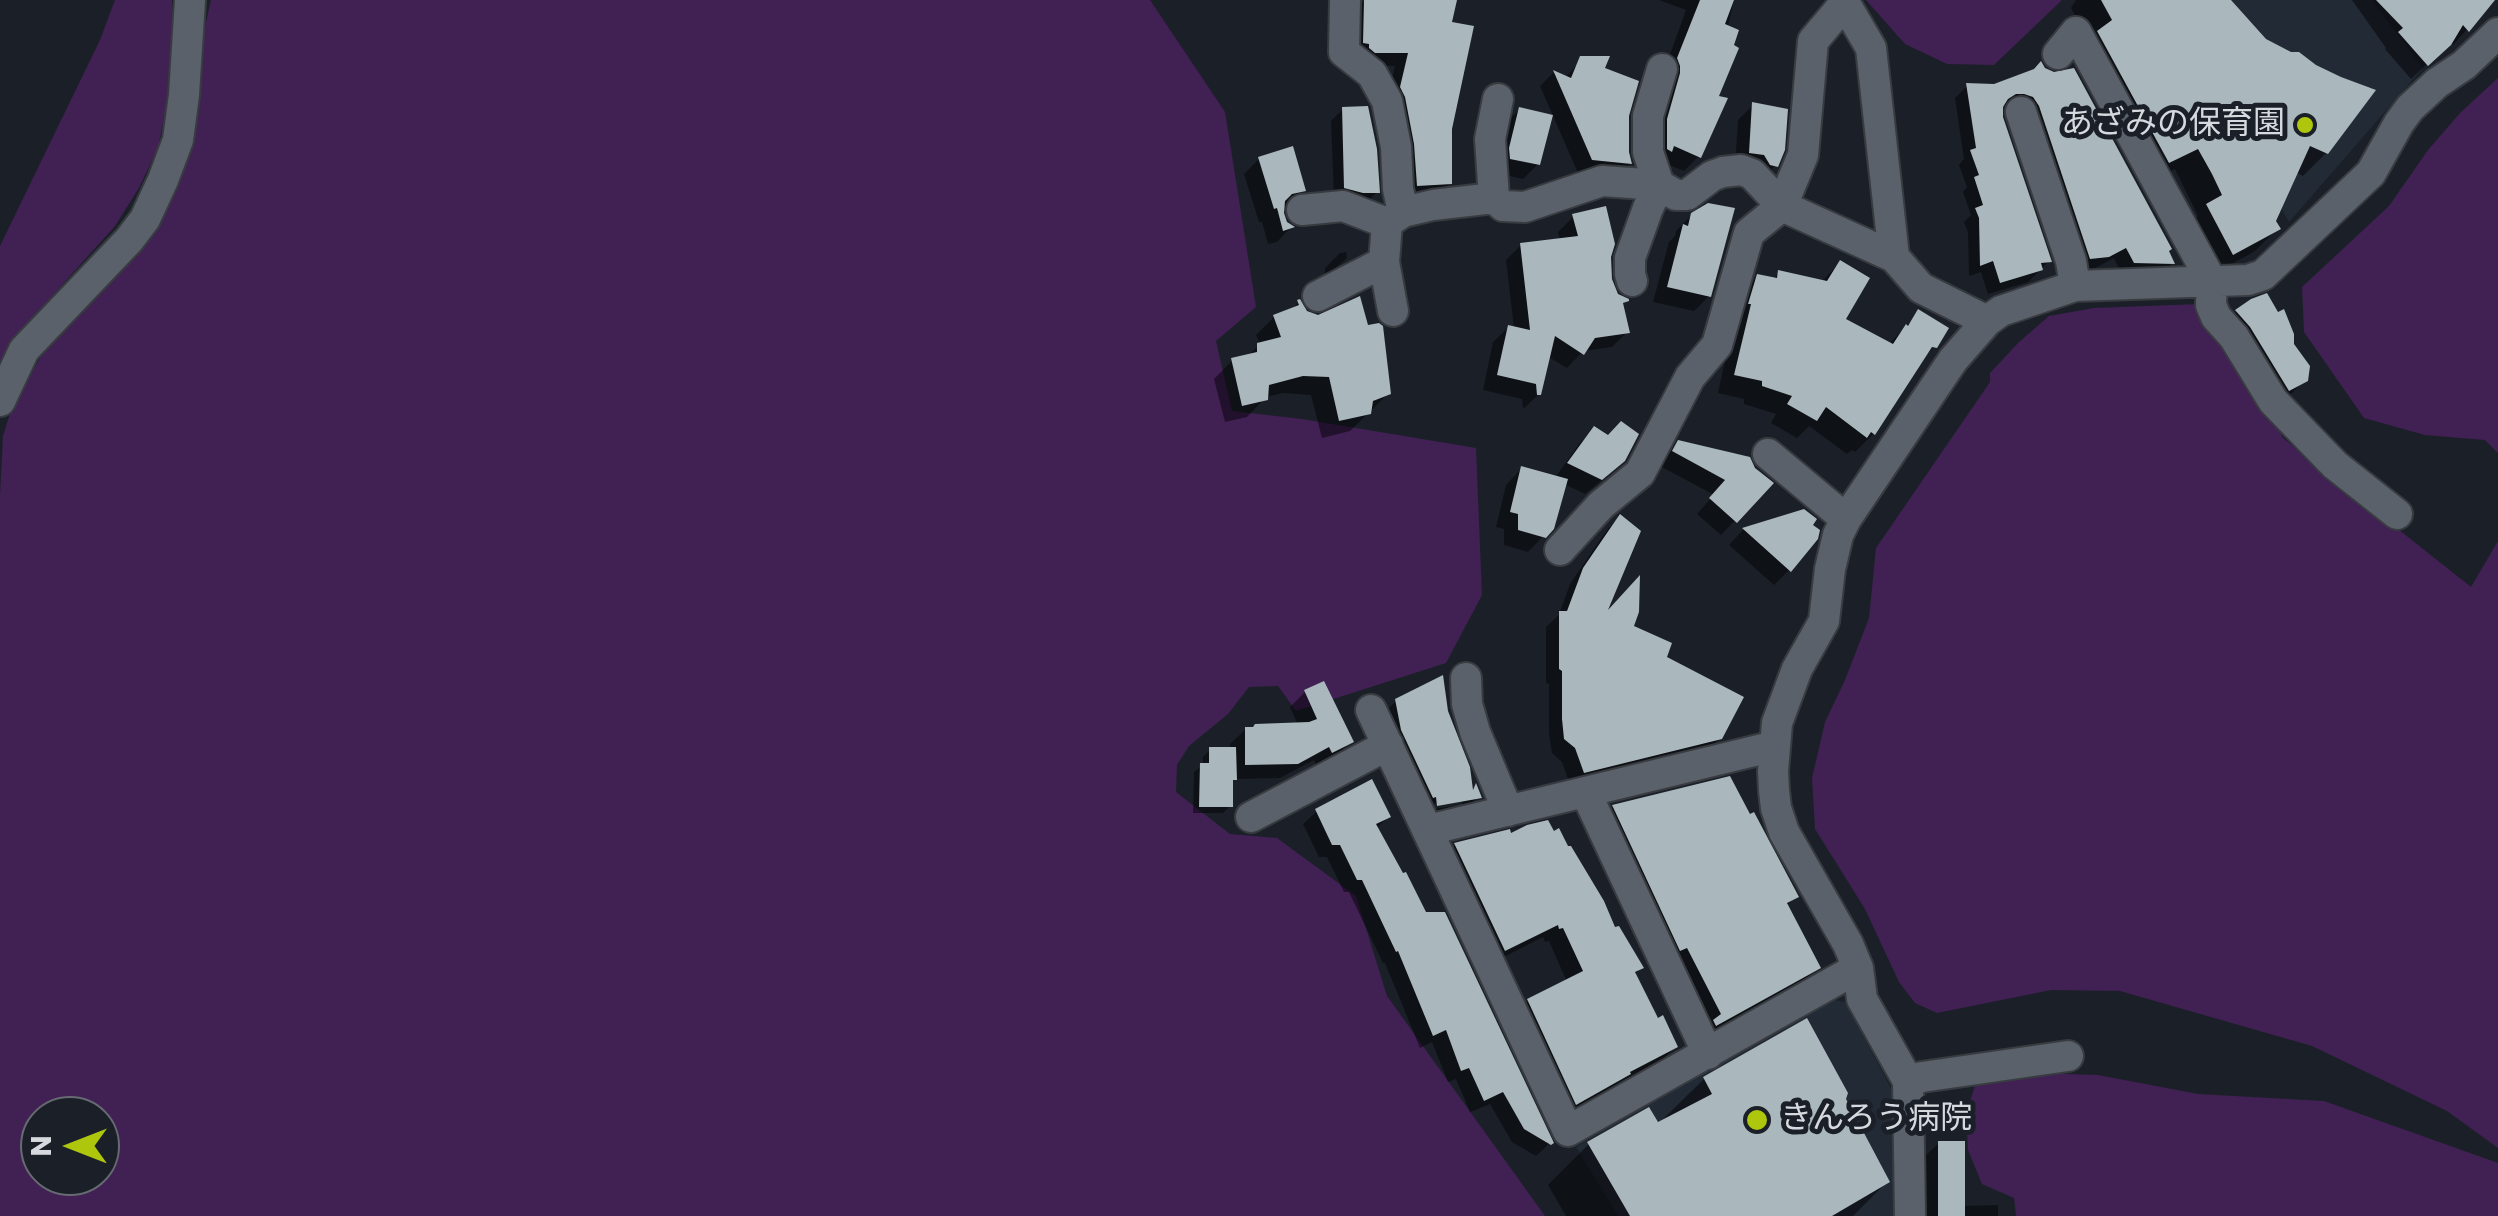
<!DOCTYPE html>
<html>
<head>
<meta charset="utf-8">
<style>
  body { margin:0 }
  #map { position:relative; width:2498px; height:1216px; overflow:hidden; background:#1b2028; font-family:Poppins,sans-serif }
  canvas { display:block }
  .north { position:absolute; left:20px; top:1096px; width:100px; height:100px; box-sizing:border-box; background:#1b2028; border:2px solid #666a71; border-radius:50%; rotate:270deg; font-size:28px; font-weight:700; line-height:40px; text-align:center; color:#d6d9de }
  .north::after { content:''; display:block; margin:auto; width:35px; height:45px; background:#aec60c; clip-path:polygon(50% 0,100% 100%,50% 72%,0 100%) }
</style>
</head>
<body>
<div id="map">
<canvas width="2498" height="1216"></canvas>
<div class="north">N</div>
</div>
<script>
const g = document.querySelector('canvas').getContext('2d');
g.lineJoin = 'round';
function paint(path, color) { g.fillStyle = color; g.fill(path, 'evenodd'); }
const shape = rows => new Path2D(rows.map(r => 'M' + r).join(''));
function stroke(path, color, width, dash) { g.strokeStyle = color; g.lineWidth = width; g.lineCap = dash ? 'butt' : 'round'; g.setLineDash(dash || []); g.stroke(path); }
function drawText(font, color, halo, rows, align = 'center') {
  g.font = font + ' Poppins,"Noto Sans JP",sans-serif'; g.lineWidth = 10; g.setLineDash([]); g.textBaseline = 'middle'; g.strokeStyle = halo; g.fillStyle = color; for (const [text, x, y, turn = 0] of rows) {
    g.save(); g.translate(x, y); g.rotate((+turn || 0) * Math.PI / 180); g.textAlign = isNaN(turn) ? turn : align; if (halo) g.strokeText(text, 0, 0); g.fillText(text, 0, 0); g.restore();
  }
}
const built = shape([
  [2166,0,2372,0,2423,68,2289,222],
  [1825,998,1845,1002,1894,1094,1896,1216,1618,1216,1576,1147]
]);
const green = shape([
  [115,0,172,0,173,56,166,108,158,148,139,188,115,226,10,343,0,361,0,246,100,40],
  [211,0,1150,0,1225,112,1256,307,1216,341,1232,411,1302,419,1476,448,1482,595,1446,663,1296,711,1278,686,1249,687,1228,714,1189,746,1177,765,1176,792,1230,834,1277,838,1356,896,1387,996,1545,1216,0,1216,0,495,3,436,12,407,43,353,150,232,182,177,201,79,204,31],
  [40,1116,100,1116,100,1176,40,1176],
  [1866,0,2062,0,1994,65,1947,64,1905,44],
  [2498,78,2498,453,2485,440,2425,435,2364,418,2304,332,2302,287,2389,206,2428,150,2460,113],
  [2200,304,2266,402,2283,438,2471,587,2498,541,2498,1148,2447,1111,2312,1046,2120,991,2051,990,1937,1013,1915,1003,1899,982,1865,909,1815,829,1812,778,1825,722,1845,680,1869,618,1876,548,1990,382,1990,373,2019,342,2049,316,2094,308],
  [2037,1073,2098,1075,2198,1094,2324,1101,2498,1163,2498,1216,2016,1216,2014,1198,1982,1184,1968,1150,1966,1113,1978,1077]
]);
const shadow = shape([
  [1424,0,1449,24,1450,183,1435,197,1403,199,1387,102,1395,66,1360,66,1350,16,1364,1],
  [1659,0,1734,0,1699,156,1684,171,1659,161,1663,74,1686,10],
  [2076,0,2229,0,2326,153,2303,176,2295,172,2273,221,2277,229,2255,251,2210,276,2185,229,2198,216,2175,169,2145,184,2089,42,2071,8],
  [2352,0,2472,0,2483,11,2453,45,2450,42,2411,79,2385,49,2386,48],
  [1582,59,1602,69,1627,116,1630,164,1616,177,1578,173,1540,86,1553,73,1565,78],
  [2033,72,2166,251,2172,263,2161,275,2122,275,2114,258,2095,268,2078,270,2013,105,2000,105,2001,117,2049,261,2028,282,1988,294,1981,272,1969,276,1968,232,1964,222,1971,215,1963,192,1967,187,1959,165,1964,159,1955,98,1967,86,1995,86],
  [1753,105,1776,165,1760,181,1735,168,1738,120],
  [1343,109,1377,192,1365,204,1334,199,1331,121],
  [1520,109,1538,164,1523,179,1496,173,1504,125],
  [1259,159,1303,190,1288,205,1282,207,1284,222,1291,227,1277,242,1268,244,1262,222,1259,222,1244,174],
  [1692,215,1709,296,1694,311,1653,302,1669,242,1675,236,1676,231],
  [1573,217,1609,257,1609,279,1616,296,1626,301,1621,306,1627,332,1612,347,1583,351,1567,368,1547,356,1539,394,1523,409,1522,399,1483,390,1493,342,1509,327,1514,328,1506,260,1521,245,1560,241,1558,232],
  [1346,252,1347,258,1325,277,1325,268,1340,253],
  [1840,263,1842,320,1889,344,1919,313,1935,346,1920,361,1873,434,1855,452,1852,450,1847,454,1809,426,1797,438,1771,423,1776,414,1744,404,1744,399,1718,393,1739,295,1758,276,1772,280,1779,273,1821,282],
  [2252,301,2291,345,2306,379,2292,393,2275,402,2223,325,2236,312],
  [1298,303,1305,313,1389,393,1350,431,1322,438,1311,395,1283,393,1266,397,1247,417,1225,422,1214,379,1233,360,1247,357,1260,344,1256,335,1274,317,1290,311],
  [1594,429,1607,438,1607,476,1585,494,1564,484,1552,527,1528,552,1504,545,1504,529,1496,527,1506,485,1521,469,1555,478,1579,444],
  [1679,443,1753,469,1770,483,1721,535,1697,514,1714,495,1660,466,1665,457],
  [1804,511,1789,570,1774,585,1729,545,1743,530],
  [1620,517,1603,617,1631,627,1664,658,1720,738,1706,752,1570,785,1562,762,1552,753,1549,734,1549,684,1546,683,1546,627,1559,615,1570,584,1607,530],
  [1305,692,1351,741,1335,757,1317,767,1314,760,1280,778,1235,779,1230,783,1230,806,1223,813,1193,813,1194,772,1203,765,1203,757,1210,750,1230,750,1230,744,1246,729,1298,725,1290,707],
  [1396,701,1446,712,1470,791,1475,787,1479,796,1467,808,1426,816,1384,713],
  [1462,800,1462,805,1425,810,1424,805],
  [1613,807,1796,896,1786,906,1818,967,1805,979,1703,1037,1601,819],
  [1317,811,1388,817,1376,829,1551,1142,1536,1156,1512,1142,1490,1104,1470,1112,1456,1079,1448,1082,1432,1042,1420,1048,1385,963,1383,963,1349,892,1344,892,1327,857,1319,857,1303,824],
  [1455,845,1614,931,1641,968,1634,975,1656,1021,1675,1047,1661,1061,1620,1082,1613,1088,1561,1117,1514,1016,1528,1001,1567,982,1549,941,1545,942,1543,937,1490,964,1441,860],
  [1704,1079,1843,1099,1887,1182,1853,1216,1566,1216,1548,1185,1589,1144,1657,1125],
  [1939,1143,1962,1206,1998,1205,1998,1216,1924,1216,1923,1158]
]);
const building = shape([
  [1364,0,1457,0,1452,22,1474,26,1452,129,1452,184,1417,186,1414,144,1405,97,1400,87,1408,53,1375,53,1369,48,1369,44,1363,43],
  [1700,0,1734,0,1725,24,1739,30,1734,45,1739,48,1719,96,1728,98,1701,158,1674,146,1672,152,1667,149,1667,119,1680,73,1680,66,1677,58],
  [2101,0,2231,0,2266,39,2291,52,2299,52,2316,65,2341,77,2376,90,2328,154,2310,146,2276,221,2281,229,2233,255,2206,204,2222,195,2212,174,2198,149,2169,163,2097,31,2112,20],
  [2376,0,2495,0,2469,32,2463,25,2451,45,2428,66,2398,32,2403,28],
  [1580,56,1610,56,1605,68,1639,81,1629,116,1629,152,1632,164,1592,160,1553,70,1571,78],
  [2041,61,2045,68,2054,72,2074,68,2172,249,2169,251,2175,264,2134,263,2126,248,2109,257,2090,259,2039,106,2033,97,2024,94,2016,94,2008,99,2003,107,2003,117,2052,262,2041,263,2043,270,2000,283,1993,261,1980,266,1979,218,1975,208,1983,205,1974,177,1979,175,1970,150,1976,148,1966,83,1994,84,2034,69],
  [1752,102,1788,109,1785,150,1778,167,1770,165,1764,155,1749,153],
  [1368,106,1377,149,1380,193,1363,193,1344,188,1342,107],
  [1519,107,1553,115,1540,165,1510,159,1509,148],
  [1293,146,1306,191,1292,194,1285,201,1284,213,1287,222,1295,227,1283,231,1277,208,1274,209,1258,157],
  [1708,203,1735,208,1711,297,1667,287,1683,224,1688,226,1691,213],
  [1606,206,1615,244,1611,257,1612,279,1618,294,1629,299,1629,301,1623,303,1630,333,1595,338,1584,355,1555,336,1541,395,1537,395,1536,384,1497,375,1508,325,1530,330,1520,243,1578,236,1572,214],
  [1840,260,1870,278,1846,319,1893,344,1906,324,1908,326,1918,309,1949,328,1937,348,1932,347,1875,435,1871,432,1867,438,1826,407,1817,421,1787,404,1792,396,1762,386,1762,381,1734,375,1751,304,1748,304,1757,274,1777,278,1778,270,1827,281],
  [2267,293,2278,312,2284,309,2294,334,2294,344,2310,366,2308,381,2289,391,2250,327,2235,310,2251,299],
  [1360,296,1368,325,1379,323,1383,326,1391,394,1373,401,1371,414,1339,421,1329,377,1303,376,1269,385,1268,400,1242,406,1231,358,1257,352,1257,343,1281,337,1273,315,1299,305,1297,300,1300,299,1307,311,1318,315],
  [1621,421,1639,434,1625,461,1602,480,1567,463,1594,426,1608,435],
  [1678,440,1750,457,1755,468,1774,483,1737,523,1709,498,1725,480,1672,451],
  [1521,466,1568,479,1554,529,1546,538,1518,530,1518,514,1510,512],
  [1804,509,1817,519,1813,525,1820,530,1818,539,1791,572,1742,528],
  [1620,514,1641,531,1608,610,1640,575,1639,612,1634,626,1672,643,1667,657,1744,697,1722,739,1584,773,1575,748,1564,739,1562,719,1562,671,1559,669,1559,611,1567,611,1583,568],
  [1443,675,1448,711,1470,767,1473,790,1476,783,1482,798,1437,806,1436,797,1433,798,1401,730,1395,699],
  [1324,681,1354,742,1332,753,1329,747,1298,764,1245,765,1245,727,1253,727,1255,724,1309,722,1317,719,1304,690],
  [1209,747,1236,747,1237,780,1233,780,1233,807,1199,807,1200,763,1209,763],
  [1730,776,1750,814,1754,812,1799,897,1787,903,1821,968,1716,1026,1713,1020,1721,1014,1687,948,1680,951,1612,805],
  [1372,779,1391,817,1376,824,1403,873,1406,872,1426,912,1445,912,1554,1143,1551,1145,1524,1129,1503,1092,1484,1101,1469,1068,1461,1071,1446,1030,1433,1036,1398,951,1396,952,1362,880,1357,880,1340,845,1332,845,1315,809],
  [1548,820,1554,831,1559,828,1568,846,1571,846,1604,901,1615,927,1619,926,1644,968,1635,972,1658,1018,1663,1015,1678,1047,1630,1072,1631,1074,1576,1105,1527,999,1583,971,1563,928,1559,929,1558,925,1505,951,1454,843,1510,829,1511,833,1527,825],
  [1807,1018,1848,1093,1846,1099,1890,1182,1832,1216,1630,1216,1587,1142,1649,1107,1658,1122,1712,1094,1703,1077],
  [1938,1141,1965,1141,1965,1216,1938,1216]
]);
const minor = shape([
  [1345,0,1344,52,1372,74,1387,101,1396,147,1398,189,1403,212],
  [1843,0,1871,48,1894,257],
  [2058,54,2076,32,2212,282,2211,305,2216,317,2234,337,2273,401,2335,465,2397,514],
  [2021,112,2071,261,2075,286],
  [1494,198,1490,139,1498,99],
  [1302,210,1343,206,1387,223],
  [1384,262,1393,311],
  [1632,281,1630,274,1630,258,1648,208,1659,185,1648,152,1648,116,1662,69],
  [1318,296,1384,262,1387,223,1403,212,1433,205,1494,198,1503,206,1525,207,1602,181,1659,185,1676,195,1687,195,1712,176,1723,172,1741,170,1752,174,1782,206,1894,257,1921,288,1987,321],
  [0,401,24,350,129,240,145,219,163,180,178,140,184,95,190,0],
  [1768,454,1846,519],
  [1560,550,1601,505,1640,473,1690,377,1717,345,1749,233,1782,206,1803,155,1813,41,1845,3],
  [1466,678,1467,704,1475,732,1508,811],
  [1371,710,1568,1131,1858,968],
  [1586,793,1708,1054],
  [1251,817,1388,745],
  [1428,830,1775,746],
  [1908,1081,1922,1077,2068,1056],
  [1910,1216,1908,1081,1862,999,1858,968,1848,944,1784,832,1776,808,1774,791,1773,771,1777,723,1797,669,1824,621,1830,569,1838,535,1846,519,1953,360,1987,321,2001,311,2075,286,2248,280,2263,275,2371,173,2399,123,2410,108,2437,83,2464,65,2498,33]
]);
const markers = [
  [2305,125,10,"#aec60c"],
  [1757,1120,12,"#aec60c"]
];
const poiNames = [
  ["あざみの保育園",2285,125],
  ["きんろう病院",1780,1120,"left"]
];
paint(built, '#222a35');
paint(green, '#412053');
paint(shadow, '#0007');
paint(building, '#aab7bc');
stroke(minor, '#383c41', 34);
stroke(minor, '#5b616a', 30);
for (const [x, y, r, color] of markers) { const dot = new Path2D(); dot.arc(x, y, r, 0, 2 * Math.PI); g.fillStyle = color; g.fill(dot); stroke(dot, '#1b2028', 4); }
drawText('32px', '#d6d9de', '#1b2028', poiNames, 'right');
</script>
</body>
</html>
